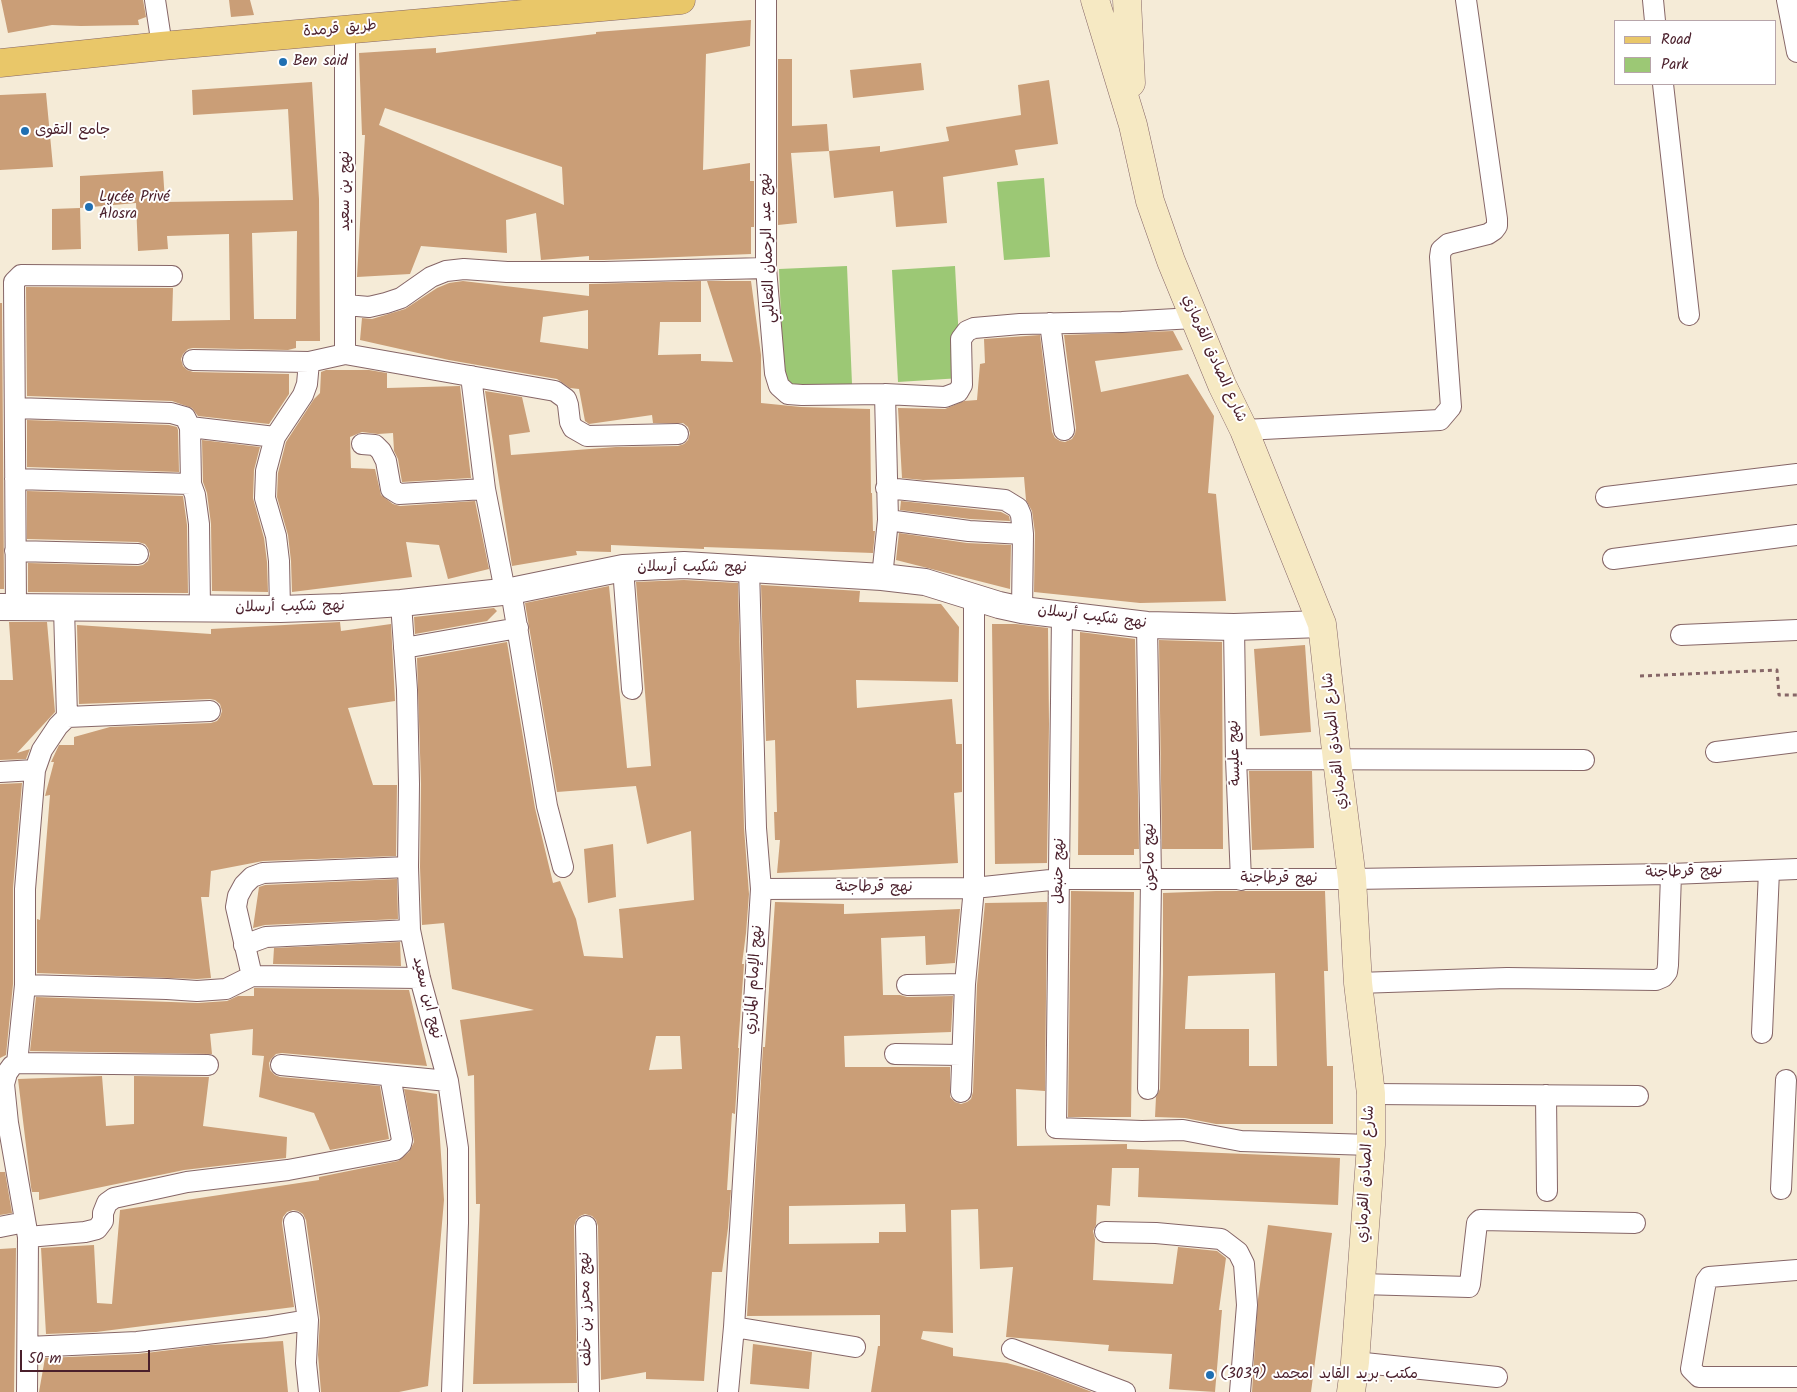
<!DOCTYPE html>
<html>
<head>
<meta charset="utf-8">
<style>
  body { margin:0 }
  #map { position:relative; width:1797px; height:1392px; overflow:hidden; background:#f5ebd7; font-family:Kalam,sans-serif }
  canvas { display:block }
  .legend { position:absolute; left:1614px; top:20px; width:162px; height:65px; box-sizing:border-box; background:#fff; border:1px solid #b7a5aa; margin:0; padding:6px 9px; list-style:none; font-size:15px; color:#4a1f2b }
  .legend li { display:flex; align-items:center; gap:10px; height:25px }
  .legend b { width:25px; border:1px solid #b7a5aa }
  .scale { position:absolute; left:20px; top:1350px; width:130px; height:22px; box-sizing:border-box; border:2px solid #4a1f2b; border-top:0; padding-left:6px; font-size:15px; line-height:18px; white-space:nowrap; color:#4a1f2b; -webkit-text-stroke:4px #fff; paint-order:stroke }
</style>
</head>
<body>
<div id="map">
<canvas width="1797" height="1392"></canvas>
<ul class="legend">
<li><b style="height:6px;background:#e9c769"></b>Road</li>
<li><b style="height:14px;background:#9cc875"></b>Park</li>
</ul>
<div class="scale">50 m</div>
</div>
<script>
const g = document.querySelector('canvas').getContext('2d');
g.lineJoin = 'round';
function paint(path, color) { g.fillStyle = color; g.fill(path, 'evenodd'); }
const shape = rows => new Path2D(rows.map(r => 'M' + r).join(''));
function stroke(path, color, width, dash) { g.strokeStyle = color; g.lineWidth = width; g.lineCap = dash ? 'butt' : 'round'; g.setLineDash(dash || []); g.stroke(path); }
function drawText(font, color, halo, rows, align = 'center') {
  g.font = font + ' Kalam,"Playpen Sans Arabic",sans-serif'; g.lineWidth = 4; g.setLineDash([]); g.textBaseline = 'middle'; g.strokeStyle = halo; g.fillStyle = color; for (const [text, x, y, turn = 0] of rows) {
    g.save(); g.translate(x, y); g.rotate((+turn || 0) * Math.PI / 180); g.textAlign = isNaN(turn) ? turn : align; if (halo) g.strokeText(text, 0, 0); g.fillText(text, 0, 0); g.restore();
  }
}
const green = shape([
  [1044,178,1050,257,1004,260,997,182],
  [847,266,852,384,784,388,779,269],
  [955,266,961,378,898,382,892,270]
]);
const building = shape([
  [1,0,143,0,146,17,138,20,139,25,81,26,52,25,8,33],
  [229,0,250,0,254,15,231,17],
  [751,20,750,46,706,54,703,170,750,163,750,181,754,181,754,227,751,227,751,254,604,260,589,260,589,256,541,260,536,213,506,220,507,253,421,246,410,274,357,277,365,135,362,135,359,53,436,48,436,53,596,34,596,32],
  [385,108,562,167,564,205,379,125],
  [778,59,792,59,792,126,827,124,829,151,791,153,797,223,778,225],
  [921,63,924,90,853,98,850,70],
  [1049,80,1058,144,1015,150,1018,165,943,177,947,223,896,227,893,191,834,198,829,151,880,146,880,152,949,141,946,127,1021,115,1018,85],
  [312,82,319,199,320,341,296,341,296,348,288,350,193,348,188,349,183,354,181,359,183,366,187,370,193,372,289,374,289,394,269,424,198,416,192,408,172,401,27,396,26,287,173,288,172,321,230,320,229,234,167,236,168,249,138,251,136,203,80,208,80,176,163,171,165,202,293,200,288,109,193,115,192,90],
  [297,231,296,319,254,319,252,233],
  [46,93,53,167,0,170,0,95],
  [80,208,81,249,52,250,52,209],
  [463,281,589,296,589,284,701,281,701,322,660,322,658,355,701,354,701,361,733,362,707,281,751,281,761,355,761,403,801,407,870,409,871,493,872,493,873,531,875,531,873,553,704,547,704,549,611,545,611,552,576,551,577,555,512,566,485,391,522,397,530,432,509,435,511,455,616,447,678,446,684,444,688,440,690,433,688,427,683,423,653,423,652,415,589,424,585,421,579,389,570,388,557,379,449,360,360,340,362,318,372,319,405,309,437,288,449,283],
  [588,310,588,349,540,342,543,317],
  [0,303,2,303,4,589,0,589],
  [1173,331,1183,350,1095,361,1101,392,1188,374,1214,416,1208,493,1216,494,1226,601,1140,603,1034,592,1035,533,1032,511,1026,500,1024,477,923,480,902,478,898,408,945,409,964,401,977,400,980,364,985,363,984,339,1040,335,1052,432,1055,438,1060,441,1065,442,1072,439,1075,434,1076,428,1064,335],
  [326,370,369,370,387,373,387,388,460,386,471,478,402,482,398,459,394,451,393,433,378,434,362,432,350,437,351,468,375,469,381,495,393,504,400,506,475,501,489,569,448,579,439,545,406,542,412,577,292,592,291,561,288,535,277,497,278,473,286,442,314,399,320,393,321,372],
  [27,420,169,425,177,427,178,430,179,472,27,467],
  [202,440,260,447,254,470,253,498,264,538,267,562,268,592,212,591,211,524,207,493,203,482],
  [27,491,183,496,187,525,188,593,28,592,28,563,138,566,143,565,148,561,150,554,148,548,145,544,138,542,27,539],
  [901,501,1001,512,1009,516,1010,521,970,519,900,510],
  [899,533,967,543,1011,545,1010,589,896,560],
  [684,580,738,583,744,828,749,894,746,933,742,964,744,964,738,1048,739,1048,735,1114,732,1113,727,1190,731,1190,728,1228,722,1272,712,1272,704,1381,646,1379,646,1372,601,1380,598,1226,596,1220,592,1216,585,1214,580,1216,576,1220,574,1226,577,1383,473,1384,480,1204,476,1204,474,1075,468,1076,460,1020,534,1010,452,989,444,923,422,925,420,867,421,784,417,658,507,642,535,808,553,883,560,881,576,919,584,956,623,958,619,909,694,900,691,831,647,844,636,786,557,792,525,603,609,586,627,768,651,766,636,582],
  [656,1036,680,1036,682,1069,649,1070],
  [761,585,860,591,859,602,941,604,959,627,958,682,856,680,857,708,952,699,956,744,962,744,962,792,954,793,958,863,777,873,780,840,775,840,774,812,777,812,775,740,766,741],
  [494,608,497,611,487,621,415,634,414,617],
  [9,622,47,622,55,712,17,753,30,749,26,759,0,760,0,680,13,680],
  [340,622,341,631,391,624,395,701,348,708,373,785,397,785,396,856,263,861,211,871,209,897,201,897,211,978,197,979,37,973,37,919,40,920,50,795,45,796,54,762,51,762,59,745,74,745,74,737,110,727,211,723,217,721,220,717,222,711,220,704,215,700,210,699,79,704,77,625,211,634,211,629],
  [992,624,1016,624,1048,628,1049,724,1047,863,995,864],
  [1080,632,1135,639,1139,849,1134,849,1134,855,1078,855],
  [1159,640,1222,642,1223,849,1162,849],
  [1305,645,1311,732,1260,736,1254,649],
  [1249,771,1312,771,1314,848,1252,850],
  [22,783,13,888,13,984,6,1055,0,1058,0,784],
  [613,844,616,897,588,903,584,849],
  [397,879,398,919,265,925,253,928,259,887,265,885],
  [1071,891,1134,892,1131,1117,1068,1117],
  [1216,891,1325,891,1328,971,1324,971,1327,1066,1333,1066,1333,1124,1216,1124,1185,1118,1155,1117,1156,1097,1160,1089,1163,974,1163,893],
  [1275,973,1277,1066,1249,1066,1249,1029,1185,1029,1188,976],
  [775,902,844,904,844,914,960,909,955,963,926,965,925,936,881,938,883,995,900,995,907,997,953,996,951,1032,844,1036,845,1067,950,1067,950,1097,955,1102,961,1104,967,1102,971,1099,973,1092,977,985,985,903,1047,902,1045,1091,1016,1089,1017,1146,1127,1144,1127,1149,1340,1158,1338,1205,1138,1197,1139,1168,1112,1168,1110,1206,1097,1205,1096,1225,1093,1231,1095,1239,1093,1280,1173,1284,1178,1247,1217,1251,1226,1258,1219,1310,1222,1310,1215,1392,1169,1389,1172,1354,1108,1351,1109,1345,1006,1337,1013,1267,980,1269,978,1209,951,1210,953,1333,923,1331,921,1339,953,1348,953,1356,1007,1363,1040,1372,1092,1392,871,1392,878,1346,880,1346,880,1315,747,1316,763,1047,765,1047],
  [905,1204,906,1232,879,1232,879,1243,789,1244,789,1206],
  [400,942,401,966,273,964,274,948],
  [254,988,409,990,427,1066,282,1053,276,1054,271,1059,269,1063,270,1070,275,1075,280,1077,380,1086,389,1139,330,1150,314,1113,259,1097,264,1056,252,1055,253,1029,210,1034,212,1054,30,1051,36,997,198,1003,227,1001,238,996,254,996],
  [102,1076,106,1126,134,1124,134,1076,209,1077,203,1126,287,1137,286,1158,184,1170,39,1200,39,1192,32,1192,31,1187,18,1079],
  [404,1089,437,1094,444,1200,428,1386,399,1392,321,1392,318,1355,320,1318,306,1220,303,1214,298,1211,293,1210,287,1212,283,1217,282,1223,294,1307,96,1332,46,1334,41,1248,94,1245,97,1303,112,1304,120,1210,319,1180,319,1177,398,1161,409,1152,414,1142],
  [0,1172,5,1172,12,1213,0,1215],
  [1268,1225,1332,1233,1311,1392,1252,1392,1258,1299],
  [16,1248,14,1392,0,1392,0,1249],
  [283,1341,288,1392,39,1392,45,1358,138,1354,211,1345],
  [753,1344,812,1352,809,1389,750,1384]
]);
const path = shape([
  [1640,676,1777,670,1779,695,1797,695]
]);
const minor = shape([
  [155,0,162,46],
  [766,0,766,268,775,373,779,386,788,394,802,395,885,394,945,397,958,392,962,385,961,339,967,331,974,328,1020,324,1122,322,1194,318],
  [1653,0,1655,21],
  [1787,0,1797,52],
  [1663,84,1689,315],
  [346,305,369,307,386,303,401,298,431,277,446,271,464,269,507,272,604,272,766,268],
  [1050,323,1064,430],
  [345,354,345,29],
  [193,360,309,362,345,354,555,391,566,399,568,405,570,422,573,428,587,436,678,434],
  [471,376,485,489,505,591],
  [15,408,171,413,185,417,190,427,191,484,195,495,199,524,200,609],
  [190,427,275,437],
  [1244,430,1440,420,1451,407,1440,257,1441,250,1448,244,1488,234,1494,230,1497,226,1497,219,1466,0],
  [362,444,375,445,381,451,386,461,391,489,399,494,485,489],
  [15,479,191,484],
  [886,488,1005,500,1018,508,1021,515,1023,534,1022,610],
  [1606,497,1797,474],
  [888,520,969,531,1023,534],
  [15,551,138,554],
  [1613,559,1797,535],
  [623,568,632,689],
  [882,577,888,520,885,394],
  [511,591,547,806,563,867],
  [401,603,407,690,409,784,408,867,410,930,420,978,448,1081,458,1148,458,1223,452,1392],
  [16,607,14,282,21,275,172,276],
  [280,609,279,561,276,536,265,498,266,471,275,437,303,395,307,384,309,362],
  [1062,615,1056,1128,1142,1131,1183,1130,1241,1141,1371,1145],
  [1147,625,1151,880,1148,1089],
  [1234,627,1236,759,1241,880],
  [1681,635,1797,630],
  [404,648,518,628],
  [67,717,210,711],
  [1716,752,1797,742],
  [1236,759,1584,760],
  [0,772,35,770],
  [761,889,974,888,1060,879,1352,879,1671,874,1797,869],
  [244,945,266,937,410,930],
  [252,976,236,907,238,896,244,885,252,877,263,873,408,867],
  [1358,983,1507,978,1656,980,1663,977,1667,972,1668,965,1671,874],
  [25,985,167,989,197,991,226,989,252,976,420,978],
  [907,985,965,984],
  [1762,1033,1769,871],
  [895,1054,961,1055],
  [17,1063,208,1065],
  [281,1065,448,1081],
  [961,1092,965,984,974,888,974,598],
  [1371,1094,1638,1096],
  [1546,1095,1547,1191],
  [1781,1189,1786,1080],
  [294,1222,308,1320,306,1363,309,1392],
  [586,1226,589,1392],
  [0,1227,25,1222],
  [1105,1232,1156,1233,1221,1239,1238,1252,1244,1264,1247,1305,1240,1392],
  [28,1237,85,1232,97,1229,103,1221,103,1213,107,1203,114,1198,187,1182,288,1170,395,1150,401,1144,402,1140,390,1076],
  [1797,1270,1709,1277,1706,1281,1691,1369,1699,1377,1797,1377],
  [1360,1284,1469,1287,1470,1284,1477,1223,1480,1220,1635,1223],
  [734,1327,855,1347],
  [28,1347,137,1342,266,1327,308,1320],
  [1012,1349,1125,1392],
  [1355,1362,1497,1377],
  [27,1392,28,1237,8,1123,4,1084,7,1073,12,1066,17,1063,25,985,25,889,35,770,42,750,58,726,67,717,64,608],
  [728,1392,734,1327,761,889,756,828,749,568]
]);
const tertiary = shape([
  [0,607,280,609,342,607,401,603,511,591,623,568,684,565,882,577,925,582,999,605,1022,610,1147,625,1234,627,1322,624]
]);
const secondary = shape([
  [1095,0,1133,125,1150,201,1171,261,1222,385,1244,430,1322,624,1337,760,1352,879,1358,983,1371,1094,1371,1145,1355,1362,1351,1392],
  [1127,0,1131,83]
]);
const primary = shape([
  [0,63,162,46,681,0]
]);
const markers = [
  [283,62,5,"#1f6fb2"],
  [25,131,5,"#1f6fb2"],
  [89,207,5,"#1f6fb2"],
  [1210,1375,5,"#1f6fb2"]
];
const streetNames = [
  ["طريق قرمدة",340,30,-5],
  ["نهج بن سعيد",346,191,-90],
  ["نهج عبد الرحمان الثعالبي",769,248,-92],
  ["شارع الصادق القرمازي",1213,359,66],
  ["نهج شكيب أرسلان",692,568],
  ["نهج شكيب أرسلان",290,608,-1],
  ["نهج شكيب أرسلان",1092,618,7],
  ["شارع الصادق القرمازي",1336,741,-96],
  ["نهج عليسة",1236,753,-92],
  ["نهج ماجون",1151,857,-91],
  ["نهج حنبعل",1060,871,-89],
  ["نهج قرطاجنة",1684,873,-2],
  ["نهج قرطاجنة",1279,879],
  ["نهج قرطاجنة",874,888],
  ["نهج الإمام المازري",755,980,-86],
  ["نهج ابن سعيد",426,998,76],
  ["شارع الصادق القرمازي",1367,1174,-87],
  ["نهج محرز بن خلف",587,1309,-91]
];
const poiNames = [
  ["Ben said",293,62],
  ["جامع التقوى",35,131],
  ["Lycée Privé",99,198],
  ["Alosra",99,215],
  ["مكتب بريد القايد امحمد (3039)",1220,1375]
];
paint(green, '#9cc875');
paint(building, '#ca9e77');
stroke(minor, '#866667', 22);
stroke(tertiary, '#866667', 28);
stroke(secondary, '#866667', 29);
stroke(primary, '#866667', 29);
stroke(path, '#866667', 3, [4, 4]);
stroke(minor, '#fff', 20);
stroke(tertiary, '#fff', 26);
stroke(secondary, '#f6e9c3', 28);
stroke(primary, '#e9c769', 28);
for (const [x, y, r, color] of markers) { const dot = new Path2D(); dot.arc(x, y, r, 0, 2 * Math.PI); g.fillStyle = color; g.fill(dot); stroke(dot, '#fff', 2); }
drawText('15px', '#4a1f2b', '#fff', streetNames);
drawText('15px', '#4a1f2b', '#fff', poiNames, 'left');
</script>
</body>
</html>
